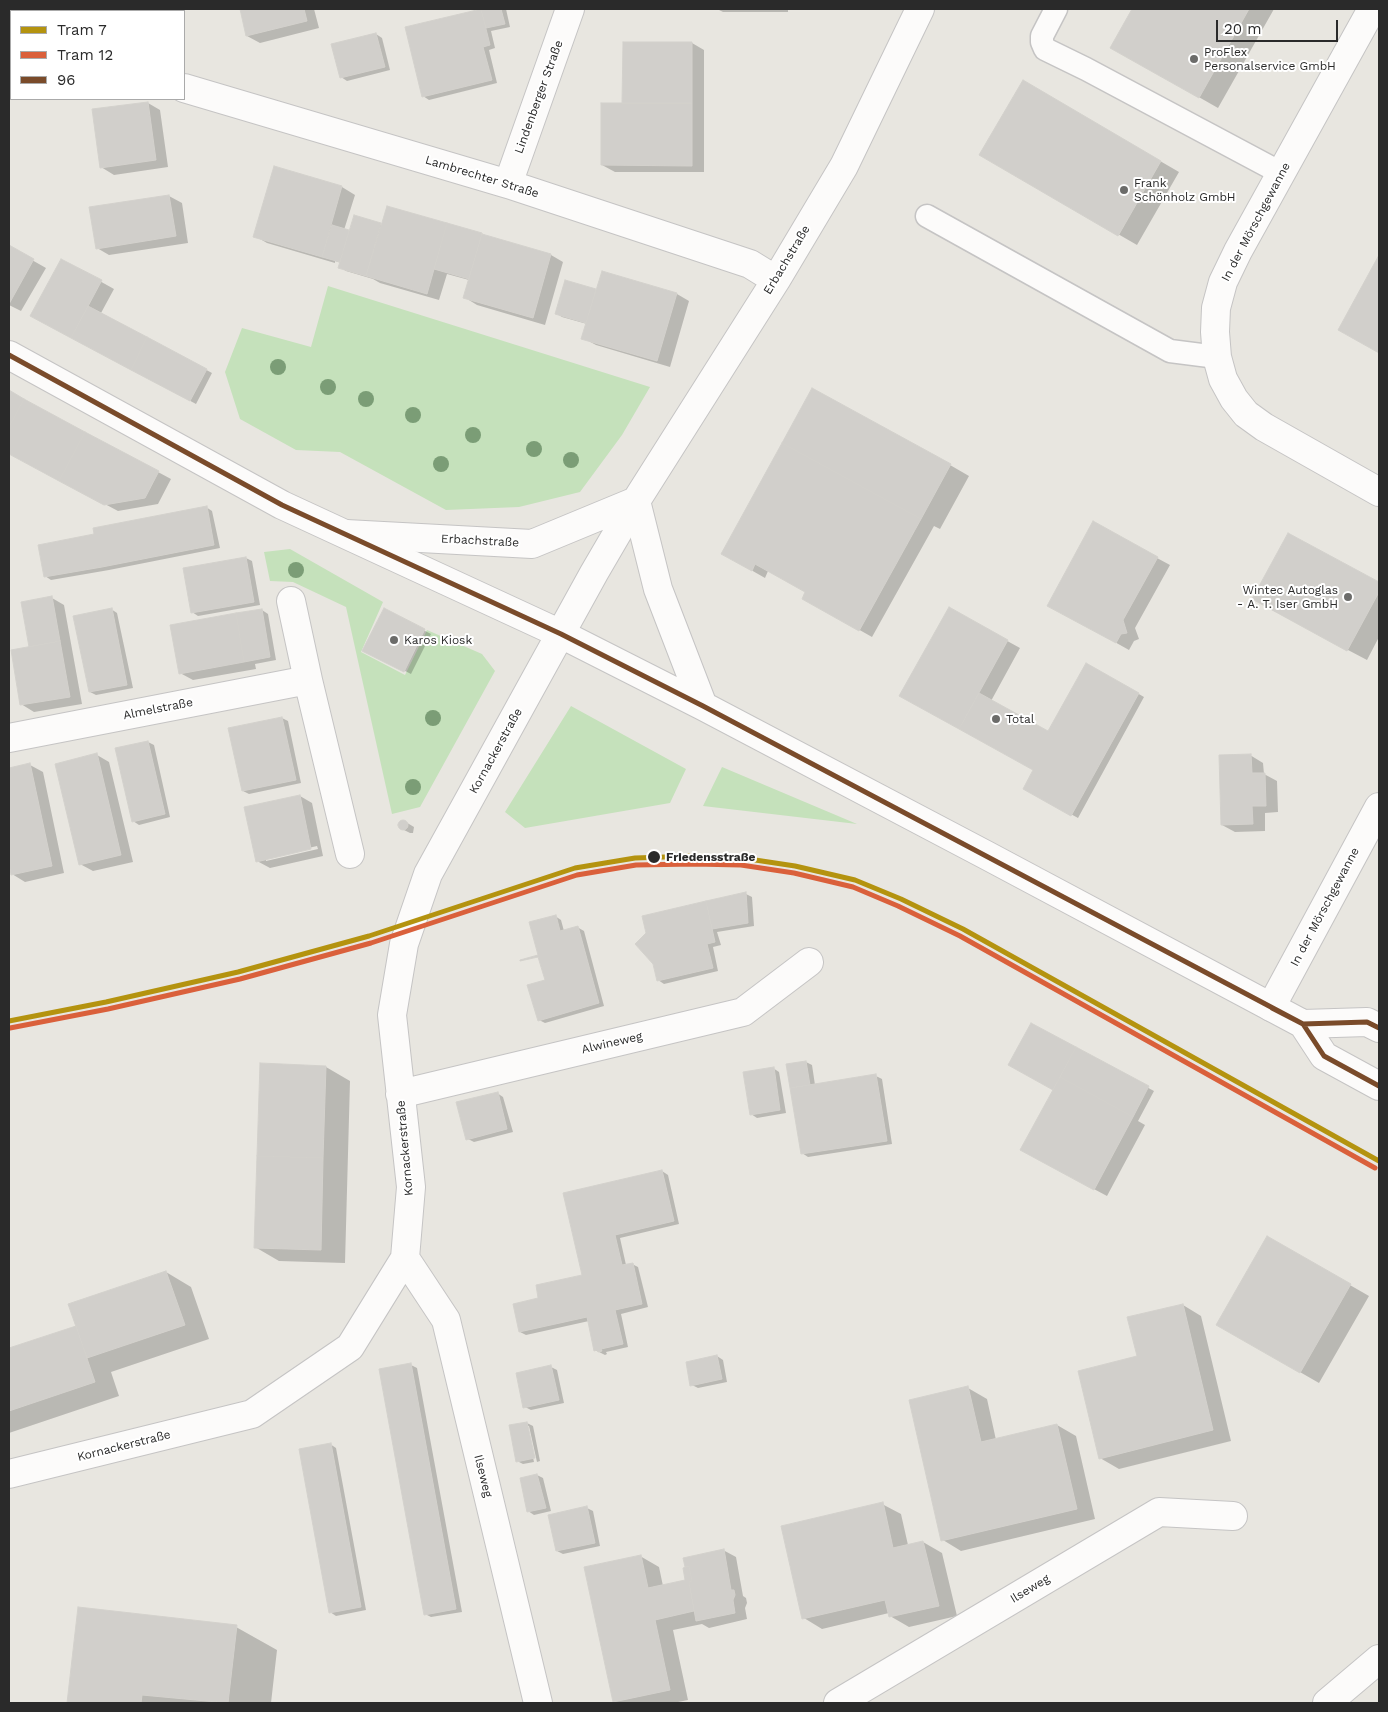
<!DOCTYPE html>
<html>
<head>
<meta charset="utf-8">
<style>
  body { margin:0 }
  #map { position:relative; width:1388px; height:1712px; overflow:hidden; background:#e8e6e0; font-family:"Work Sans",sans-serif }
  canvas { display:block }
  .frame { position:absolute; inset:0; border:10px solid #2a2a2a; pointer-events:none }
  .legend { position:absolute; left:10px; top:10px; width:175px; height:90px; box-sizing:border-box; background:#fff; border:1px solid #aaa; margin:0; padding:6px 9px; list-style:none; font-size:15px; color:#2a2a2a }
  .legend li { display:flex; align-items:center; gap:10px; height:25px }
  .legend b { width:25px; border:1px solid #aaa }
  .scale { position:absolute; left:1216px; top:20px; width:122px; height:22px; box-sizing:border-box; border:2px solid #2a2a2a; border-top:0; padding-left:6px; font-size:15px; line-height:18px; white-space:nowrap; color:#2a2a2a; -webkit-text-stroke:4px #fff; paint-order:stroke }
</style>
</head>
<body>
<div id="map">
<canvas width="1388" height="1712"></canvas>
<div class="frame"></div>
<ul class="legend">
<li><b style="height:6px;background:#b4930f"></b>Tram 7</li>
<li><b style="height:6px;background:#da603b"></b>Tram 12</li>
<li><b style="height:6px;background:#7a4b2a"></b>96</li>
</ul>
<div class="scale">20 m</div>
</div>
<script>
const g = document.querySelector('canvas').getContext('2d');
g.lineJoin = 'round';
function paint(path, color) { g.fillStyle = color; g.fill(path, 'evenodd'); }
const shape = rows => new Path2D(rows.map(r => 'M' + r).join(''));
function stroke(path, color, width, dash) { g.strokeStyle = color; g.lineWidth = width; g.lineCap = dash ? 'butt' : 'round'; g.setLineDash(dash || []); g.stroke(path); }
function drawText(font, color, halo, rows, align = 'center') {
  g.font = font + ' "Work Sans",sans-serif'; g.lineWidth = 4; g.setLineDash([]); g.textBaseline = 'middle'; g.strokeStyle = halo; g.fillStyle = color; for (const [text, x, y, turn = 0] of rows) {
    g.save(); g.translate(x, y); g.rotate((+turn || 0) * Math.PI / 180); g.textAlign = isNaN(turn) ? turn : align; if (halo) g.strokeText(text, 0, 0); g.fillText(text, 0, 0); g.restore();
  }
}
const green = shape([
  [328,286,650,387,622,435,580,492,519,507,446,510,340,452,296,450,240,419,225,372,242,328,311,347],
  [290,549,383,602,361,652,405,675,427,630,482,654,495,671,420,807,392,814,346,607,293,582,270,581,264,552],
  [571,706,686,769,670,803,525,828,505,812],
  [722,767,857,824,703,806]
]);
const shadow = shape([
  [9,9,69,9,66,10,66,11,11,11,11,21,9,20],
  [110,9,133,9,137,11,100,11],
  [241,9,314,9,319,28,260,43,247,36],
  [484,9,506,9,510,27,491,31,495,48,489,50,497,83,429,100,423,96,407,28],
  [717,9,788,9,788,12,723,12],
  [1133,9,1274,9,1218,108,1111,47],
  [376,34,382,38,390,70,347,81,341,77],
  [692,43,704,50,704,172,615,172,602,165],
  [1024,82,1179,172,1137,245,981,155],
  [148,103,160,110,168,167,114,175,101,167],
  [275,168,342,187,355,195,344,230,350,231,355,217,382,225,387,207,551,255,563,262,545,325,477,305,464,297,469,280,447,274,439,300,380,283,373,279,346,271,340,267,341,263,335,261,335,263,267,243,255,236],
  [169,196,182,203,188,243,109,255,97,248],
  [9,247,46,268,21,311,9,305],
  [1379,257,1379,352,1340,329],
  [62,260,114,289,101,313,212,373,196,404,84,344],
  [565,281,597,291,677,294,689,301,670,367,596,345,583,338,587,324,562,317,556,313],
  [9,392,171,479,158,504,118,511,9,453],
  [950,465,969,476,940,529,934,526,872,637,803,598,807,592,768,571,765,578,723,554],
  [206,507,212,511,220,548,109,570,51,580,45,576,96,535],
  [1288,535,1379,584,1379,637,1367,660,1272,610],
  [246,558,252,561,260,605,198,616,192,612],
  [1157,558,1170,565,1135,628,1139,639,1134,641,1129,650,1061,612],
  [52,598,64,605,82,704,34,712,21,704,31,648],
  [111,609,117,613,133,688,96,695,90,692],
  [949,609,1020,648,991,701,1049,733,1087,664,1144,697,1078,818,1025,789,1035,770,913,703],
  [262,610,268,614,276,660,255,664,256,669,193,680,180,673],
  [384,610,431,634,411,674,370,653],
  [282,718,288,721,301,783,249,794,243,791],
  [148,742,154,745,170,817,139,825,133,821],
  [97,755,109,762,133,862,93,871,80,864],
  [1250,755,1263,763,1264,774,1277,781,1278,812,1265,813,1265,831,1235,832,1222,825],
  [30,765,43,772,64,873,25,882,12,874,9,857,9,769],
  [300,796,312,803,323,856,270,868,257,861],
  [317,846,318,849,266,861,266,858],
  [404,821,414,827,413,833,410,833,400,828,399,825,401,822],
  [746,894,752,897,754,926,717,932,721,945,713,947,718,971,664,984,658,980,643,917],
  [555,916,561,920,564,931,577,927,584,931,604,1006,545,1023,539,1020,547,981],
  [1031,1025,1154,1091,1138,1121,1145,1125,1107,1196,1034,1157,1054,1090],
  [806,1062,812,1065,815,1085,876,1076,882,1079,892,1144,808,1157,802,1153,788,1065],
  [326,1067,350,1081,345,1263,279,1261,255,1247],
  [773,1068,779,1072,786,1113,757,1118,751,1114],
  [497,1093,503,1097,513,1132,474,1142,468,1139],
  [662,1171,668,1175,679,1224,620,1238,626,1265,632,1264,638,1267,648,1307,621,1314,628,1347,606,1352,607,1354,605,1355,595,1350,589,1321,526,1335,520,1332,540,1299,583,1276],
  [1268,1238,1369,1296,1319,1383,1218,1325],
  [166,1272,191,1287,209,1339,111,1372,119,1396,9,1433,9,1350,77,1326],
  [1183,1305,1201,1316,1231,1441,1119,1469,1100,1458,1139,1357],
  [717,1356,723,1360,727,1382,698,1388,692,1385],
  [411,1365,417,1368,462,1612,431,1617,425,1614],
  [551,1367,557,1370,564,1403,531,1410,525,1407],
  [968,1388,987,1399,996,1440,1057,1425,1076,1436,1095,1519,961,1551,943,1540],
  [527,1423,533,1426,540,1461,537,1462,529,1426,526,1426,534,1462,523,1464,517,1461],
  [330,1444,336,1448,366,1610,336,1616,330,1612],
  [537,1475,543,1478,551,1511,534,1515,528,1511,521,1479],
  [882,1504,901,1514,908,1545,923,1542,942,1553,957,1616,909,1627,890,1616,889,1613,822,1629,804,1618],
  [587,1508,593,1511,600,1546,563,1554,557,1551],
  [723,1550,736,1557,743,1596,746,1598,747,1603,745,1608,747,1619,709,1628,702,1624,673,1630,688,1700,673,1703,617,1703,614,1701,640,1556,659,1567,663,1586,687,1581,684,1559],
  [79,1609,236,1627,277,1650,271,1703,69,1703]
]);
const building = shape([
  [9,9,51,9,41,11,11,11,11,19,9,19,9,9],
  [104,9,127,9,128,11,94,11,104,9],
  [240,9,304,9,307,21,246,36,240,9],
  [481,9,490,45,483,47,492,80,422,97,405,27,481,9],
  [481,9,501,9,505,24,486,28,481,9],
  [1132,9,1249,9,1199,98,1110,48,1132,9],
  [376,33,385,67,340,78,331,44,376,33],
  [623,42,692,42,692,103,622,103,623,42],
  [1023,80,1161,161,1118,236,979,155,1023,80],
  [148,102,156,160,100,168,92,109,148,102],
  [601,103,692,103,692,166,601,165,601,103],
  [274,166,342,186,322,257,253,237,274,166],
  [169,195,176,236,96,249,89,207,169,195],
  [387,206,447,223,427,294,366,276,387,206],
  [354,215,381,223,366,276,338,268,354,215],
  [447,223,482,233,469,279,434,269,447,223],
  [332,225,349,230,340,262,322,257,332,225],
  [482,234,551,254,533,318,463,298,482,234],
  [9,245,34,259,9,304,9,245],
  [1379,255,1379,353,1338,330,1379,255],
  [61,259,102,280,71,338,30,316,61,259],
  [602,271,677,293,657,361,581,339,602,271],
  [565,280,596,289,586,323,555,314,565,280],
  [88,306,147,337,131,370,71,338,88,306],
  [147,337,207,369,190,401,131,370,147,337],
  [812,388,951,464,921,519,782,443,812,388],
  [9,390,24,399,9,427,9,390],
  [24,399,85,432,59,481,9,454,9,427,24,399],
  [85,432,159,471,145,498,104,505,59,481,85,432],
  [782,443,921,519,859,631,802,599,805,592,755,564,752,571,721,554,782,443],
  [207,506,214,545,102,567,44,577,38,545,94,534,93,528,207,506],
  [1093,521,1158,557,1123,620,1127,633,1121,634,1116,643,1047,606,1093,521],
  [1288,533,1379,582,1379,592,1347,651,1252,599,1288,533],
  [246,557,254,602,191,613,183,568,246,557],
  [52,596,60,641,29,647,21,602,52,596],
  [949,607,1008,640,959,729,899,696,949,607],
  [112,608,127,685,89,692,73,616,112,608],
  [384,608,425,629,404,672,362,651,384,608],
  [262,609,270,657,244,662,236,613,262,609],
  [236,613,244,662,179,674,170,625,236,613],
  [60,641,70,697,20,705,11,650,60,641],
  [1086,663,1139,693,1071,816,1023,789,1033,770,959,729,979,693,1048,731,1086,663],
  [282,717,296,780,242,791,228,728,282,717],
  [148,741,165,814,132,822,115,748,148,741],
  [97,753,121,855,79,865,55,764,97,753],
  [1251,754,1252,773,1265,773,1266,806,1252,806,1253,824,1221,825,1219,755,1251,754],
  [30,763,52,866,11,875,9,863,9,768,30,763],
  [300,795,311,849,256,862,244,807,300,795],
  '398 825a5 5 0 1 1 10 0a5 5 0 1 1-10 0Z',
  [746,892,748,923,712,929,706,901,746,892],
  [706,901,715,942,707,944,713,968,657,981,653,964,635,944,646,933,642,916,706,901],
  [556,915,560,931,578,926,599,1003,538,1021,527,985,545,980,538,957,520,961,520,960,538,955,529,922,556,915],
  [1031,1023,1076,1047,1053,1090,1008,1065,1031,1023],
  [1076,1047,1149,1086,1133,1117,1060,1077,1076,1047],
  [806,1061,810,1085,790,1088,786,1064,806,1061],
  [260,1063,326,1066,323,1158,257,1156,260,1063],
  [774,1067,780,1110,750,1115,743,1072,774,1067],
  [876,1074,887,1141,801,1154,790,1088,876,1074],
  [1060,1077,1133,1117,1094,1190,1020,1150,1060,1077],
  [498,1092,507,1129,466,1140,456,1102,498,1092],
  [257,1156,323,1158,321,1250,254,1248,257,1156],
  [662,1170,674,1221,615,1235,622,1265,633,1263,642,1304,615,1310,623,1344,601,1349,602,1351,598,1352,597,1350,594,1351,587,1317,519,1332,513,1304,538,1298,536,1285,582,1275,563,1193,662,1170],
  [1267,1236,1351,1284,1300,1373,1216,1325,1267,1236],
  [166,1271,185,1325,87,1358,68,1304,166,1271],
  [1183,1304,1213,1430,1099,1459,1078,1371,1137,1356,1127,1317,1183,1304],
  [76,1326,95,1382,9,1411,9,1348,76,1326],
  [717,1355,722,1379,690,1386,686,1362,717,1355],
  [411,1363,456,1609,424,1615,379,1369,411,1363],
  [551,1365,559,1400,523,1408,516,1373,551,1365],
  [968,1386,981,1442,1057,1424,1077,1509,941,1541,909,1400,968,1386],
  [527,1422,535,1458,516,1462,509,1425,527,1422],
  [331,1443,361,1607,329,1613,299,1449,331,1443],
  [537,1474,546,1508,527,1512,520,1478,537,1474],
  [883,1502,893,1548,923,1541,939,1606,889,1617,885,1600,802,1619,781,1526,883,1502],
  [587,1506,595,1543,556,1551,548,1515,587,1506],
  [724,1549,731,1590,734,1590,735,1595,733,1600,735,1613,696,1621,689,1582,692,1581,689,1566,685,1567,683,1558,724,1549],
  [641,1555,648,1588,685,1580,683,1568,689,1566,692,1581,689,1582,694,1611,655,1620,670,1690,613,1702,584,1567,641,1555],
  [78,1607,237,1625,228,1703,142,1695,141,1703,67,1703,78,1607]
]);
const service = shape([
  [1056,9,1042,36,1042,42,1045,49,1086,69,1281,173],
  [927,216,1170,351,1217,357]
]);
const minor = shape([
  [165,9,166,11],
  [1372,9,1238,251,1223,282,1216,308,1215,332,1217,357,1223,379,1234,399,1246,414,1264,427,1379,492],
  [184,88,508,184,750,264,776,280],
  [508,184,570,9],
  [346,534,532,544,636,501],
  [308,680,350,854],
  [9,738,308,680,291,601],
  [1271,1007,1379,807],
  [400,1094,743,1012,809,962],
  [405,1258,446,1320,538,1703],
  [9,1474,252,1414,350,1347,405,1258,411,1187,392,1015,404,944,428,874,594,573,636,501,776,280,844,166,920,9],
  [838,1703,1159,1512,1233,1516]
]);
const tertiary = shape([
  [1327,1703,1379,1659]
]);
const secondary = shape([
  [9,355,282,505,561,634,703,706,986,855,1303,1024,1324,1056,1379,1086],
  [636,501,658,589,703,706],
  [1303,1024,1367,1022,1379,1028]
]);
const bus1 = shape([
  [9,355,282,505,561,634,703,706,1303,1024,1324,1056,1379,1086],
  [1272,1008,1303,1024,1367,1022,1379,1028]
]);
const tram1 = shape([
  [9,1021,106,1002,238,972,369,936,575,868,635,858,694,856,742,858,795,866,855,880,901,899,963,929,1379,1161]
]);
const tram2 = shape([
  [10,1028,108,1009,240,979,371,943,577,875,636,865,694,864,741,865,794,873,853,887,898,906,960,936,1375,1168]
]);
const trees = [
  [278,367],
  [328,387],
  [366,399],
  [413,415],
  [473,435],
  [534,449],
  [571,460],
  [441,464],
  [296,570],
  [433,718],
  [413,787]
];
const markers = [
  [1194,59,5,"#6c6c6a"],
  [1124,190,5,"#6c6c6a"],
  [1348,597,5,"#6c6c6a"],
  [394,640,5,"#6c6c6a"],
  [996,719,5,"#6c6c6a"],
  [654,857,7,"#2a2a2a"]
];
const poiNames = [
  ["ProFlex",1204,52],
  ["Personalservice GmbH",1204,66],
  ["Frank",1134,183],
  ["Schönholz GmbH",1134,197],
  ["Wintec Autoglas",1338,590,"right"],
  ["- A. T. Iser GmbH",1338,604,"right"],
  ["Karos Kiosk",404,640],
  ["Total",1006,719]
];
const streetNames = [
  ["Lindenberger Straße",539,97,-70],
  ["Lambrechter Straße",482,177,17],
  ["In der Mörschgewanne",1256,222,-62],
  ["Erbachstraße",787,260,-59],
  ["Erbachstraße",480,541,3],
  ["Almelstraße",158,709,-11],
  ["Kornackerstraße",496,751,-61],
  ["In der Mörschgewanne",1325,907,-62],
  ["Alwineweg",612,1043,-13],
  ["Kornackerstraße",405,1148,-95],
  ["Kornackerstraße",124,1446,-14],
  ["Ilseweg",483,1476,76],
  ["Ilseweg",1030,1589,-31]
];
const stopNames = [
  ["Friedensstraße",666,857]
];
paint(green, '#c5e1bb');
paint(shadow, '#0003');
paint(building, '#d1cfcb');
stroke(building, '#d3d1cc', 1);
stroke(service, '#c5c4c4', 25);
stroke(minor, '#c5c4c4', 30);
stroke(tertiary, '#c5c4c4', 30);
stroke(secondary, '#c5c4c4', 30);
stroke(service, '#fcfbfa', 22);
stroke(minor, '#fcfbfa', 28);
stroke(tertiary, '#fcfbfa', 28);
stroke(secondary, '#fcfbfa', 28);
stroke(bus1, '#7a4b2a', 5);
stroke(tram1, '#b4930f', 5);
stroke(tram2, '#da603b', 5);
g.fillStyle = '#7b9d76';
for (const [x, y] of trees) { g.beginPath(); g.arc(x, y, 8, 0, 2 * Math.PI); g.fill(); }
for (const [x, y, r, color] of markers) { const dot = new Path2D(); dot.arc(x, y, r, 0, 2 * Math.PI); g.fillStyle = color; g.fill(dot); stroke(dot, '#fff', 2); }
drawText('12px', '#2a2a2a', '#fff', poiNames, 'left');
drawText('12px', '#2a2a2a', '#fff', streetNames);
drawText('bold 12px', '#2a2a2a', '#fff', stopNames, 'left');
</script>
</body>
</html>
